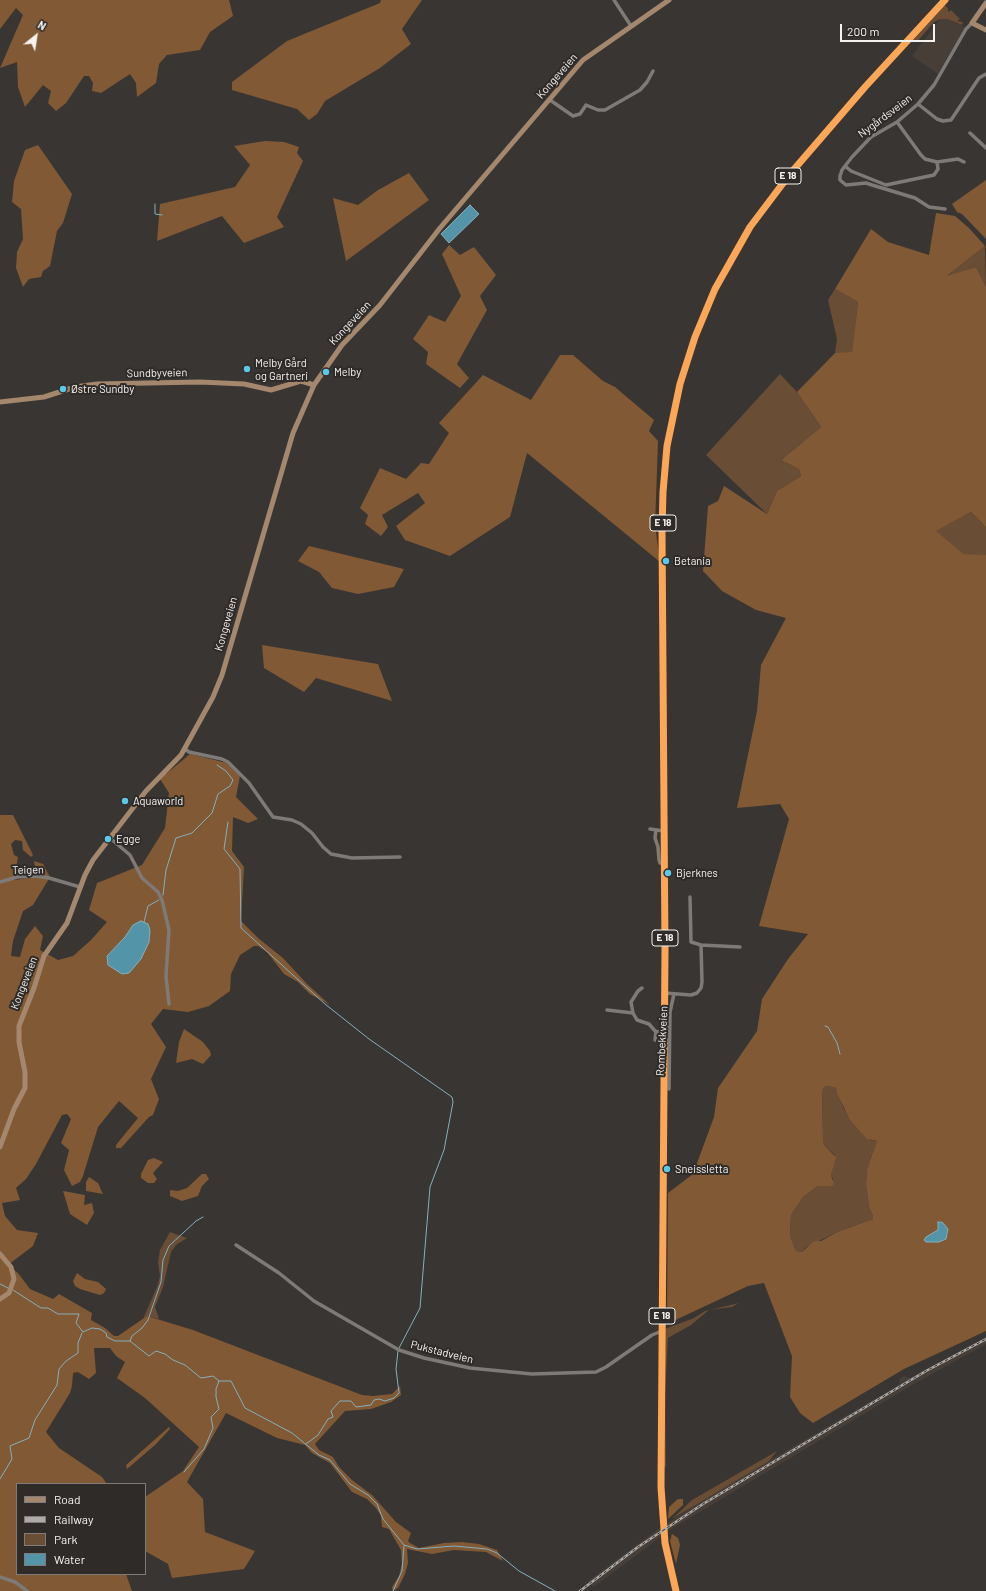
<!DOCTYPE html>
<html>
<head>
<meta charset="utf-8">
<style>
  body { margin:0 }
  #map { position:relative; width:986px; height:1591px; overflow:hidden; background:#393532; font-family:Barlow,sans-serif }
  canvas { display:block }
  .legend { position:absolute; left:16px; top:1483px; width:130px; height:92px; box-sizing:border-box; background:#2f2b29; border:1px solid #7e7b79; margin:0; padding:5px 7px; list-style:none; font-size:12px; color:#f5f3f1 }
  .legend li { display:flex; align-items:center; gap:8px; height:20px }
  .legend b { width:20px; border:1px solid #7e7b79 }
  .north { position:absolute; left:16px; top:16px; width:40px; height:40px; -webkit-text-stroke:3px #2f2b29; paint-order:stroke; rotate:30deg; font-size:11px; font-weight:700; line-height:16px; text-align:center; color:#f5f3f1 }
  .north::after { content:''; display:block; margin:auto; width:14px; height:18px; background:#f5f3f1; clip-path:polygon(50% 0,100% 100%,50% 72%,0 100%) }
  .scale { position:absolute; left:840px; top:24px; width:95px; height:18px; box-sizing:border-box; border:2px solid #f5f3f1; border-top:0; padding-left:5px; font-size:12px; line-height:14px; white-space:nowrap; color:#f5f3f1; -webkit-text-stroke:3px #2f2b29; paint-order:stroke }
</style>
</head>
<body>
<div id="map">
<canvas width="986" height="1591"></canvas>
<ul class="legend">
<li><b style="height:5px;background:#a4876d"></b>Road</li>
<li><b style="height:5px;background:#adaaa7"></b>Railway</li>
<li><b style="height:11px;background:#694d35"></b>Park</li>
<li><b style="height:11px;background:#5394a8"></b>Water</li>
</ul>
<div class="north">N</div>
<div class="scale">200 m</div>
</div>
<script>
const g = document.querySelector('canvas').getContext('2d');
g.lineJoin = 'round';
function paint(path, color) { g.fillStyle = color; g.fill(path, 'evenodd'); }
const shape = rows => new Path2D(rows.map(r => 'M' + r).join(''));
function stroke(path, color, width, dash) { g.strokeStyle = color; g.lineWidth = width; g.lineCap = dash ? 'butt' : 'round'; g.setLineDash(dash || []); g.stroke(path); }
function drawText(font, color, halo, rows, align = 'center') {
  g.font = font + ' Barlow,sans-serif'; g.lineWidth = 4; g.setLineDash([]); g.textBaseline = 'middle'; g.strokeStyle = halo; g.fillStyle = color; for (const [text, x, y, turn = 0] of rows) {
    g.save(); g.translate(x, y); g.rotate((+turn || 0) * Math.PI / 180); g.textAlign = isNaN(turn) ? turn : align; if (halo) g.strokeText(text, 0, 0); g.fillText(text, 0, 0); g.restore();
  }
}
const built = shape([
  [940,19,947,19,965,27,938,74,912,56],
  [986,1337,986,1344,914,1384,673,1528,595,1586,593,1587,588,1581,654,1532,714,1493,900,1384,899,1379,904,1376,910,1378]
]);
const green = shape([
  [944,5,948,8,948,12,951,10,960,19,957,21,963,22,962,25,947,19,940,19,934,22,917,42,912,42,912,39],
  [985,246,986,287,976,267,946,277],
  [835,289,858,302,852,353,835,353,837,339,828,300],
  [780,374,797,392,821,427,781,460,799,469,801,476,777,491,767,514,706,455],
  [971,512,986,527,986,555,984,556,964,554,935,531],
  [829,1086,836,1088,844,1109,870,1140,877,1141,867,1169,866,1184,869,1207,873,1216,873,1219,837,1232,805,1248,802,1252,796,1251,790,1236,791,1215,803,1197,818,1186,832,1186,833,1179,831,1175,835,1155,824,1145,823,1137,822,1092,824,1087],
  [170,1232,187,1238,176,1245,171,1252,163,1287,155,1307,159,1319,147,1316,143,1319,157,1287,160,1276,158,1262,160,1250],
  [739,1303,732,1307,709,1310,691,1325,668,1338,665,1393,666,1467,664,1466,665,1329,694,1318,705,1311],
  [777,1451,769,1461,672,1519,692,1500]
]);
const forest = shape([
  [0,0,229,0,233,16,210,32,200,50,167,55,159,64,156,83,137,97,136,83,130,74,101,93,92,91,93,83,89,76,84,76,66,103,56,111,48,103,51,91,43,85,25,107,18,87,17,62,0,68,23,15,16,8,0,29],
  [381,0,422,0,402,29,411,44,380,68,325,101,317,114,309,120,297,109,232,90,232,82,287,41,380,3],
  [265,141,284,142,299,147,297,153,303,161,277,217,284,227,244,243,222,216,157,241,160,204,235,187,250,165,234,146],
  [38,145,72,194,63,223,57,231,50,266,43,271,41,277,29,279,23,287,16,268,17,252,23,239,21,209,12,202,14,181,25,150],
  [409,173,429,200,346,261,333,198,358,205,378,190],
  [986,180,986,239,962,214,957,212,952,204],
  [936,213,955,216,969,228,985,246,947,276,976,267,986,287,986,527,971,512,936,531,964,554,986,555,986,1331,904,1369,813,1423,800,1413,790,1397,792,1356,764,1283,748,1286,667,1324,668,1193,693,1174,714,1117,718,1088,757,1031,762,999,788,959,808,934,759,926,789,819,780,804,737,808,757,711,761,665,786,618,756,610,722,591,703,571,708,506,718,501,724,486,767,514,777,491,801,476,799,469,781,460,821,427,797,392,835,353,852,352,858,302,835,289,871,229,888,242,929,255],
  [829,1086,836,1088,837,1093,850,1120,867,1139,877,1141,867,1169,866,1184,869,1207,873,1216,873,1219,837,1232,821,1241,814,1241,802,1252,796,1251,790,1236,791,1215,803,1197,818,1186,832,1186,834,1184,831,1175,836,1157,824,1145,823,1137,822,1092,824,1087],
  [941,1221,948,1232,946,1239,939,1242,925,1242,924,1240,938,1230,938,1222],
  [449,245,460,255,474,247,496,275,480,296,487,310,457,364,469,378,460,388,426,364,428,352,413,339,429,315,445,322,461,296,442,254],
  [560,355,573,355,603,381,615,387,654,420,649,431,658,441,655,526,660,562,527,453,510,517,450,556,405,540,396,526,425,503,418,493,382,515,388,527,381,536,365,524,368,515,360,508,380,468,406,479,421,463,429,464,449,433,439,423,483,375,531,400],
  [309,546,404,569,394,587,358,594,332,588,319,572,298,561],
  [262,645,378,664,392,701,316,678,304,692,264,668],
  [190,754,227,763,240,776,236,797,258,819,248,823,233,817,232,851,244,867,241,921,258,938,283,958,307,984,330,1005,310,994,298,982,284,974,267,952,258,946,254,946,240,955,231,974,230,991,209,1006,188,1012,163,1009,151,1024,166,1047,151,1079,159,1099,153,1115,149,1117,121,1148,116,1148,116,1145,138,1118,119,1101,98,1127,83,1176,80,1182,72,1186,64,1170,69,1150,61,1143,71,1119,67,1114,62,1115,36,1164,26,1179,16,1188,20,1200,2,1203,5,1216,17,1230,38,1233,33,1246,8,1265,18,1273,30,1289,53,1299,59,1294,92,1313,91,1320,105,1328,114,1336,118,1336,147,1316,193,1330,362,1395,373,1396,392,1394,400,1386,401,1395,391,1402,371,1409,345,1411,315,1444,319,1450,333,1457,339,1467,352,1480,372,1495,396,1522,411,1533,408,1541,410,1543,419,1548,444,1543,462,1542,479,1544,497,1550,503,1561,486,1552,454,1550,432,1554,407,1549,408,1563,405,1574,398,1588,393,1591,392,1587,399,1576,402,1564,401,1550,389,1529,382,1527,381,1516,376,1508,367,1499,352,1492,330,1463,312,1453,305,1445,277,1438,226,1413,187,1482,203,1499,205,1532,255,1551,244,1569,172,1578,168,1564,145,1551,145,1497,183,1471,199,1447,145,1398,117,1378,125,1362,116,1356,110,1348,94,1348,96,1373,89,1379,78,1372,73,1373,72,1386,70,1393,46,1432,59,1448,102,1477,107,1484,17,1484,17,1574,126,1574,132,1591,0,1591,0,815,13,815,33,855,31,857,23,850,22,841,15,840,11,844,14,855,18,857,14,880,37,877,34,861,43,864,50,877,33,905,23,911,13,941,11,956,20,957,25,939,35,926,43,936,40,950,58,960,73,956,91,940,107,922,89,910,97,883,142,865,165,828,169,793,160,779],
  [133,925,129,973,107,956,125,937],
  [184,1029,203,1042,210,1051,211,1055,203,1064,192,1059,176,1063,179,1042],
  [154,1158,163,1162,153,1173,157,1179,154,1183,148,1183,141,1178,141,1174,148,1160],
  [202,1174,206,1174,209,1179,202,1186,198,1196,182,1201,170,1196,170,1190,178,1191,187,1188],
  [89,1177,98,1183,103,1194,86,1191,86,1182],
  [63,1191,85,1195,84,1205,92,1203,94,1213,87,1225,70,1214],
  [77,1273,85,1279,98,1282,106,1289,104,1293,100,1295,80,1289,75,1286,73,1281],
  [169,1427,170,1429,155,1445,127,1469,126,1465],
  [678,1499,683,1499,683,1505,668,1519,669,1507],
  [672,1534,678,1538,680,1545,676,1564,670,1541]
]);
const water = shape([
  [470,205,479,214,449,243,441,234,470,205],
  [141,921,148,924,150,930,149,942,141,959,129,973,122,974,108,965,107,956,125,937,133,925,141,921],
  [938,1222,942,1222,948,1229,946,1239,939,1242,926,1242,924,1240,926,1237,938,1230,938,1222]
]);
const stream = shape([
  [155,204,155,214,162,215],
  [228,822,224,849,240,869,241,928,325,1004,369,1039,452,1097,453,1102,444,1150,430,1187,420,1308,399,1348],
  [163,895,166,870,176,838,192,833,212,813,218,794,230,786,233,780,226,771,217,765],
  [144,922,148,906,159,900],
  [825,1026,828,1027,837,1043,840,1054],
  [0,1284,8,1288],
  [13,1290,41,1308,48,1308,58,1314,79,1314,76,1323,83,1332,92,1328,100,1329,106,1333,107,1337,115,1341,130,1341,149,1356,156,1351,165,1354,173,1360,185,1365,201,1378,213,1376,219,1381,231,1381,245,1408,292,1433,319,1455,330,1460,350,1484,368,1495,377,1504,383,1519,404,1545,417,1549,454,1546,487,1549,497,1553,519,1571,555,1591],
  [130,1341,132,1336,142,1328,148,1320,161,1282,163,1260,169,1246,196,1221,203,1217],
  [306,1444,318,1435,328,1419,333,1417,331,1411,340,1401,351,1401,356,1407,371,1405,374,1400,379,1399,385,1401,394,1398,399,1393,396,1369,398,1351],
  [184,1472,204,1449,213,1428,211,1417,219,1409,216,1397,216,1389,219,1381],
  [0,1479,12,1459,10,1446,29,1438,35,1420,57,1385,59,1369,66,1361,78,1353,78,1343,82,1333],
  [393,1591,402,1571,404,1546]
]);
const street = shape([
  [614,0,631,26],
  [550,100,573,116,580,114,586,105,598,110,605,110,640,90,647,82,653,71],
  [918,104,937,119,943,121,951,120,979,78,986,74],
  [897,122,921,155,925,159,937,162,958,159,964,162],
  [970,133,986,148],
  [845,166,851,171,886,185,934,175,938,169,937,162],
  [945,209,929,207,915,198,872,185,866,183,846,185,840,180,840,176,842,170,852,157,871,137,897,122,918,104,934,85,966,29,972,23],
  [185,749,189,752,222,759,228,762,249,783,273,817,292,820,301,824,312,833,323,847,331,854,352,858,400,857],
  [650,829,664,831],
  [656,830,655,838,658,847,659,860,660,863,665,863],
  [110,838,130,855,142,878,158,892,162,900,169,930,166,976,169,1004],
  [0,882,17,877,36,876,49,878,80,887],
  [690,897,691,942,701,945,740,947],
  [642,988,638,991,631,1002,633,1013,637,1020,649,1024,656,1032,664,1031],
  [665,993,691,995,697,993,701,988,702,982,701,945],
  [607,1010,633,1013],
  [656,1032,655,1040,660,1042],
  [669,1089,670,1012,674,994],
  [236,1245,279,1273,314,1301,399,1350,424,1358,470,1368,532,1374,596,1372,606,1367,652,1335,662,1331],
  [0,1577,15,1582,27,1591]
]);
const secondary = shape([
  [986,3,972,23,986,30],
  [0,402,44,397,75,387,97,384,200,382,244,384,271,390,301,381,314,385],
  [0,1147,14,1109,25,1088,25,1072,19,1042,19,1026,34,988,44,956,67,923,85,875,93,860,146,791,181,755,213,697,222,675,293,433,314,385,342,345,380,305,440,228,583,60,669,0],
  [0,1254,11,1267,14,1279,9,1293,0,1299]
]);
const highway = shape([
  [676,1591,665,1543,661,1487,665,950,662,531,663,492,667,446,680,384,695,337,715,289,750,227,790,174,865,87,945,0]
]);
const rail = shape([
  [580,1591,638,1547,703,1504,926,1371,986,1339]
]);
const markers = [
  [247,369,4,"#5bc8e7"],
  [326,372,4,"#5bc8e7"],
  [63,389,4,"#5bc8e7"],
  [666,561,4,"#5bc8e7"],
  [125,801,4,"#5bc8e7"],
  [108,839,4,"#5bc8e7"],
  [668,873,4,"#5bc8e7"],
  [667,1169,4,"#5bc8e7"]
];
const shields = [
  [788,176,26],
  [663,523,26],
  [665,938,26],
  [662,1316,26]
];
const shieldNames = [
  ["E 18",788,176],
  ["E 18",663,523],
  ["E 18",665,938],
  ["E 18",662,1316]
];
const streetNames = [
  ["Kongeveien",557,76,-49],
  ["Nygårdsveien",885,116,-37],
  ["Kongeveien",350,323,-47],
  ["Sundbyveien",157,373,-1],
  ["Kongeveien",226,624,-74],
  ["Teigen",28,870,-1],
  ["Kongeveien",24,983,-69],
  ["Rombekkveien",662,1041,-87],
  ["Pukstadveien",442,1352,14]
];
const poiNames = [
  ["Melby Gård",255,363],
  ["og Gartneri",255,376],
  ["Melby",334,372],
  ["Østre Sundby",71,389],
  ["Betania",674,561],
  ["Aquaworld",133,801],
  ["Egge",116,839],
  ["Bjerknes",676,873],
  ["Sneissletta",675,1169]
];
paint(built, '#463e37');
paint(green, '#694d35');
paint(forest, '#815935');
paint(water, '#5394a8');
stroke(water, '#84b0be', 1);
stroke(stream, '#84b0be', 1);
stroke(street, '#7e7a77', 3.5);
stroke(secondary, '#a4876d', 5);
stroke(highway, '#fca657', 7);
stroke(rail, '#adaaa7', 2.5);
stroke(rail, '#2f2b29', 1, [3]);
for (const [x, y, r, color] of markers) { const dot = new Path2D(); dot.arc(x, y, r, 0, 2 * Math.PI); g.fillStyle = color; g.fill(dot); stroke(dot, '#2f2b29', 1.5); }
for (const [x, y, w] of shields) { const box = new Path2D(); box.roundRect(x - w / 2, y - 8, w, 16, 3); g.fillStyle = '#2f2b29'; g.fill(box); stroke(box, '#f5f3f1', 1); }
drawText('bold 10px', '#f5f3f1', null, shieldNames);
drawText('11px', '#f5f3f1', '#2f2b29', streetNames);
drawText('11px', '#f5f3f1', '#2f2b29', poiNames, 'left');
</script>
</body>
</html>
